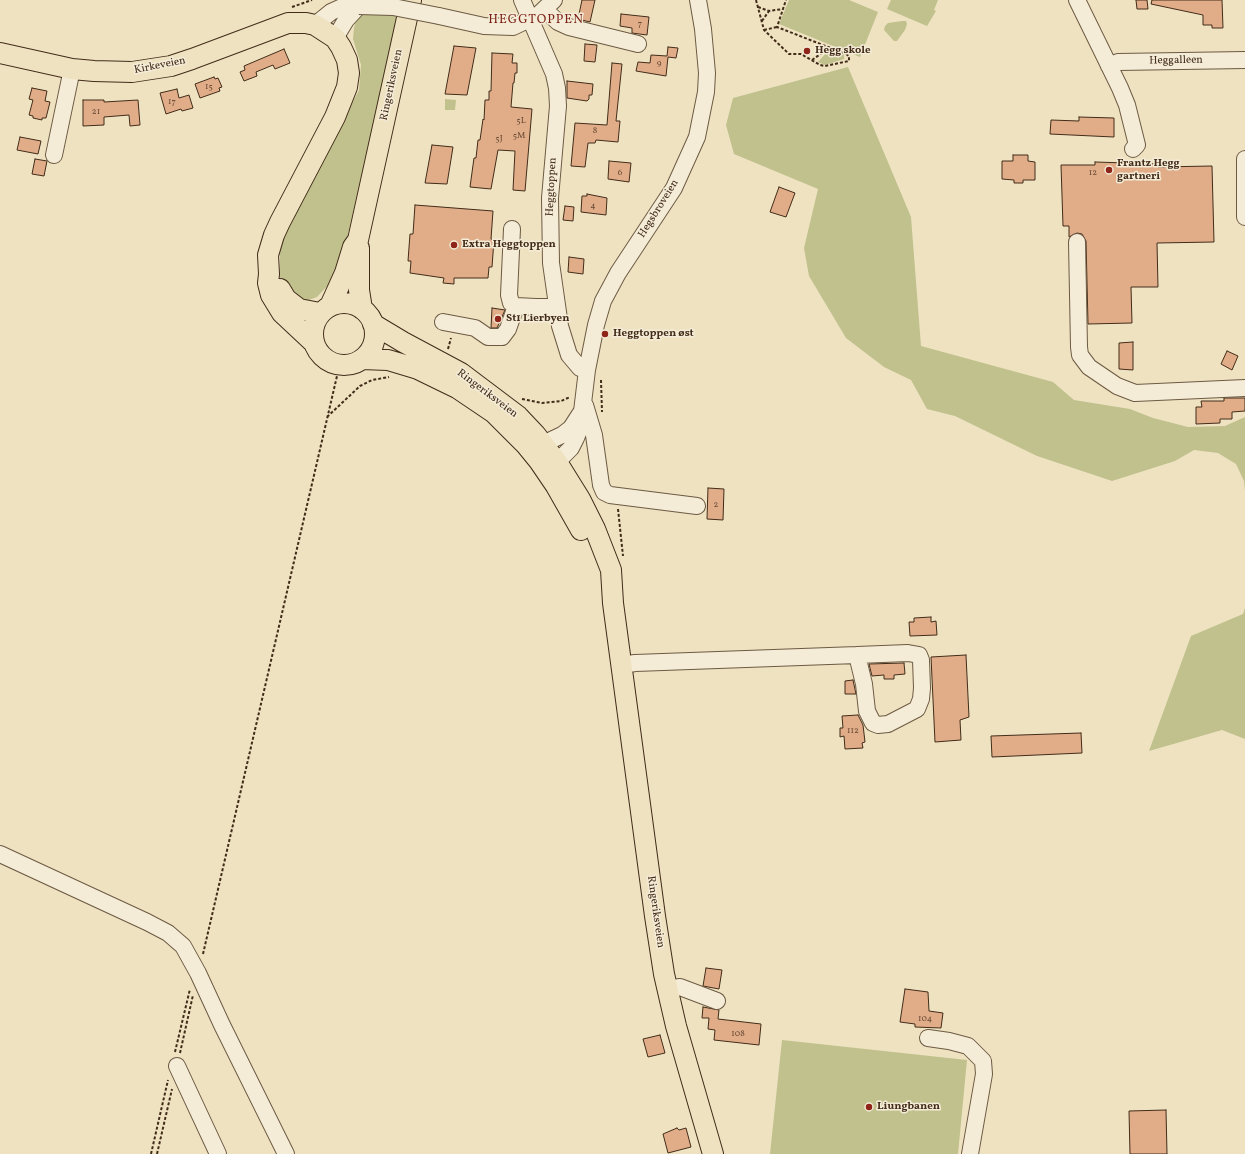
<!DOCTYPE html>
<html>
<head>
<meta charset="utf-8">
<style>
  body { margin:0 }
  canvas { display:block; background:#eee2c1 }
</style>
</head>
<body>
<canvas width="1245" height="1154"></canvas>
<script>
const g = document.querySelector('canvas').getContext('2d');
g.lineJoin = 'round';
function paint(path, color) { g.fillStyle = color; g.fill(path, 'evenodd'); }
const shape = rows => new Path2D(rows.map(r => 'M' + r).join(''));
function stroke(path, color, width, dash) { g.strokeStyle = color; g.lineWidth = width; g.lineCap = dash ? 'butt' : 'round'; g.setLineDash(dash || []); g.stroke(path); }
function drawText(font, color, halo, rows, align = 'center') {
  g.font = font + ' Vollkorn,serif'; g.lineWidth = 3; g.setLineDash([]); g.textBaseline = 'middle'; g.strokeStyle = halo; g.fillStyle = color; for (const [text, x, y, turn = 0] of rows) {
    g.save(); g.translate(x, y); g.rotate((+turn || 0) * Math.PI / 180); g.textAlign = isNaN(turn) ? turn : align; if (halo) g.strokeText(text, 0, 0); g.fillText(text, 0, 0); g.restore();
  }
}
const green = shape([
  [789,0,849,0,878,12,860,57,779,24],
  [891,0,938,0,934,10,936,11,927,26,887,9],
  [367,12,398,15,344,252,332,281,317,297,306,301,295,296,285,288,280,277,280,243,359,90,361,65,353,39,354,28,356,20,361,15],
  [902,21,906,21,907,24,905,30,897,41,894,41,884,30,885,26,888,23],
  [832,51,844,55,844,59,825,65,818,62,827,52],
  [848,67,911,217,921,346,1053,382,1074,400,1130,409,1153,418,1188,427,1225,426,1245,417,1245,491,1244,481,1236,464,1218,453,1194,450,1175,461,1112,481,1037,456,955,416,927,409,911,380,884,367,846,338,809,276,804,248,818,189,734,154,726,125,733,98],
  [445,99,456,100,455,110,445,110],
  [1245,608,1245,739,1222,730,1149,751,1191,636,1243,614],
  [782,1040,967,1060,958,1154,770,1154]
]);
const building = shape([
  [582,0,595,0,590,22,578,19,582,0],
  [1136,0,1147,0,1148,9,1137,9,1136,0],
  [1152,0,1222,0,1223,28,1212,28,1212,25,1203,25,1203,15,1151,4,1152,0],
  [621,14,649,17,647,35,632,33,632,28,620,26,621,14],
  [585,44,597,45,595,62,584,61,585,44],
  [454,46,476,48,467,95,445,94,454,46],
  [668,47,678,48,676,58,668,57,666,76,636,71,638,62,650,63,651,55,667,56,668,47],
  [284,49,290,63,275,69,273,65,256,72,257,76,244,81,240,72,245,70,244,66,284,49],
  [492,53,513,54,512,63,517,63,517,73,515,73,514,83,513,83,511,107,532,109,525,191,513,190,515,151,498,150,491,189,470,187,474,158,476,158,478,140,480,140,483,119,484,120,485,100,489,100,489,91,491,91,492,53],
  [612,63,622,64,616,121,620,121,618,142,596,140,595,143,588,143,585,167,571,166,575,123,607,125,612,63],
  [214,77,215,79,218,78,222,87,219,88,220,91,200,98,195,84,214,77],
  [567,81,593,84,592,95,589,95,589,99,587,101,567,98,567,81],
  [32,88,47,91,45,101,50,102,46,118,42,118,42,120,33,118,33,116,29,115,33,100,29,99,32,88],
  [177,89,179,98,189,95,193,108,182,111,181,109,166,114,160,93,177,89],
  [83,100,104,100,104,102,138,100,140,125,130,126,129,115,104,117,104,125,83,126,83,100],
  [1079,117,1114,118,1114,137,1050,134,1051,120,1079,121,1079,117],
  [20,137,41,141,38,154,17,150,20,137],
  [432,145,453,147,447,184,425,183,432,145],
  [1013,155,1028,155,1028,161,1035,162,1035,180,1023,180,1023,183,1014,183,1014,180,1002,179,1002,161,1013,161,1013,155],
  [35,159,47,161,44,176,32,174,35,159],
  [609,161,631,163,629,182,608,179,609,161],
  [1095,162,1158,164,1158,167,1212,166,1214,242,1157,243,1158,287,1131,287,1132,323,1088,324,1086,241,1082,234,1077,233,1069,237,1069,226,1063,226,1061,165,1095,165,1095,162],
  [779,187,795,193,786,217,770,212,779,187],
  [587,194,607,198,606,215,581,212,582,196,587,196,587,194],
  [415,205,493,211,491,239,494,240,492,267,489,267,488,278,454,278,454,284,443,283,444,278,410,273,411,261,408,261,410,234,413,234,415,205],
  [565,206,574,207,573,221,563,220,565,206],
  [569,257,584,259,583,274,568,272,569,257],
  [492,308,505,310,497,328,491,328,492,308],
  [1133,342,1133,370,1119,369,1119,343,1133,342],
  [1227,351,1238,356,1232,370,1221,364,1227,351],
  [1224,398,1245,398,1245,411,1232,412,1232,419,1220,419,1220,423,1196,424,1196,407,1202,407,1201,401,1224,401,1224,398],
  [708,488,724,489,723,520,707,519,708,488],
  [931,617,931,622,936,621,937,635,910,636,909,622,914,622,914,618,931,617],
  [966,655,969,717,960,720,961,740,935,742,931,657,966,655],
  [904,663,905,674,894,675,894,679,884,679,884,675,872,676,869,664,904,663],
  [853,680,856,694,845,694,845,681,853,680],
  [858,715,863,725,865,742,862,743,863,748,845,749,844,736,840,737,840,728,843,728,842,716,858,715],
  [1081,733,1082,753,992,757,991,736,1081,733],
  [706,968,722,970,719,989,703,986,706,968],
  [905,989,928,992,929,1011,943,1013,941,1028,915,1027,915,1024,900,1022,905,989],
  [703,1007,719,1010,718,1019,761,1024,759,1045,714,1040,715,1030,708,1029,709,1018,702,1018,703,1007],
  [660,1035,665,1053,648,1057,643,1039,660,1035],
  [1166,1110,1167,1154,1130,1154,1129,1111,1166,1110],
  [677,1128,679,1130,686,1128,691,1147,668,1153,663,1134,677,1128]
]);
const path = shape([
  [756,0,764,30,789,54,801,54,820,65,825,66,849,61,849,56,846,54,777,27,786,0],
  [292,7,312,0],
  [758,7,769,11,783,9],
  [762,21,769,11],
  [764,30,777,27],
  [812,60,829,48],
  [448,349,451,338],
  [601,380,602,412],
  [522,399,542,403,561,401,570,397],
  [327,417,360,386,372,380,389,377],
  [618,509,623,556],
  [203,954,337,376,335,364],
  [175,1052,190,989],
  [180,1053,193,995],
  [151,1154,168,1080],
  [157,1154,172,1089]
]);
const minor = shape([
  [522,0,554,74,557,88,558,106,550,198,551,263,560,326,569,355,580,368,587,370],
  [1077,0,1120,88,1127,105,1137,145,1133,149],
  [545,10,558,22,569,27,638,44],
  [439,16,484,26,513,27,538,15,554,0],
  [315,25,331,12,342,7,359,6],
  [335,38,346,20,359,6],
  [1109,66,1118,62,1245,60],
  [54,155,72,69],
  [1245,159,1245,217],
  [512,229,509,295,511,303,516,306,536,307,556,307],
  [1077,242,1079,347,1080,355,1089,367,1117,386,1135,393,1245,388],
  [443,322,475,328,488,337,502,337,508,329,516,306],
  [585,405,594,435,601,485,604,492,610,495,697,506],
  [582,411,571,428,562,435,543,444,539,461,557,462,571,448,576,438,580,428,587,370,596,325,603,301,618,273,674,188,697,137,706,92,707,73,703,29,698,0],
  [908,653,919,655,921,660,922,688,921,699,917,709,888,724,878,725,873,723,867,711,864,684,857,655,908,653],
  [622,665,635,663,857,655],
  [0,854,147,922,168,933,183,946,198,973,222,1025,286,1154],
  [667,989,680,987,717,1001],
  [928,1038,949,1041,968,1046,983,1061,984,1074,970,1154],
  [177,1066,218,1154]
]);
const major = shape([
  [0,53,72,69,94,71,132,72,171,66,192,59,288,23,306,23,315,25,335,38,341,47,347,60,349,73,347,87,335,117,280,222,274,235,268,255,269,274,268,283,271,295,282,313,314,343],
  [359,248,359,290,362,309],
  [280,289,286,299,299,309,320,313],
  '313 334a31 31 0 1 1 62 0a31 31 0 1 1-62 0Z',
  [330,306,345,273,353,247,358,240,411,0],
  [373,324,403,342,461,373,518,416,535,434,557,462,580,499,595,529,611,570,613,603,655,916,664,974,676,1026,713,1154],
  [362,359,388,360,418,369,457,388,494,413,526,445,539,461,556,486,581,530]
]);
const minorBridge = shape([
  [359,6,393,7,439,16]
]);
const markers = [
  [807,51,4,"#8f2418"],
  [1109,170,4,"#8f2418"],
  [454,245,4,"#8f2418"],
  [498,319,4,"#8f2418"],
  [605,334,4,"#8f2418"],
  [869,1107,4,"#8f2418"]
];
const numberNames = [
  ["7",640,24],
  ["9",659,64],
  ["15",209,87],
  ["17",172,102],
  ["21",96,112],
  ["5L",521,121],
  ["8",595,131],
  ["5M",519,136],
  ["5J",499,139],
  ["6",620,173],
  ["12",1093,173],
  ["4",593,206],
  ["2",716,505],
  ["112",853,731],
  ["104",925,1019],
  ["108",738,1034]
];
const poiNames = [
  ["Hegg skole",815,51],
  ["Frantz Hegg",1117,164],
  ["gartneri",1117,177],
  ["Extra Heggtoppen",462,245],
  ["St1 Lierbyen",506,319],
  ["Heggtoppen øst",613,334],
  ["Liungbanen",877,1107]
];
const streetNames = [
  ["Heggalleen",1176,61,-1],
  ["Kirkeveien",160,66,-11],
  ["Ringeriksveien",392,85,-78],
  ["Heggtoppen",552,187,-87],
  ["Hegsbroveien",659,209,-58],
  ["Ringeriksveien",487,394,37],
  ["Ringeriksveien",655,912,82]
];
const quarterNames = [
  ["HEGGTOPPEN",536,21]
];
paint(green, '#c0c18d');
paint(building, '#e1ad89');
stroke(building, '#422c19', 1);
stroke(minor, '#6d5a43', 18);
stroke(major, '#422c19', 22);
stroke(path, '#422c19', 2, [3, 2]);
stroke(minor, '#f4ecd7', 16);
stroke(major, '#eee2c1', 20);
stroke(minorBridge, '#6d5a43', 18, []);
stroke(minorBridge, '#f4ecd7', 16);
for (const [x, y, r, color] of markers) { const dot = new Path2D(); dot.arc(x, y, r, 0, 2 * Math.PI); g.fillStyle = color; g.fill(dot); stroke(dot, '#f4ecd7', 1.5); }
drawText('9px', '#6a4c35', null, numberNames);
drawText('bold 11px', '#422c19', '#f4ecd7', poiNames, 'left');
drawText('11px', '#422c19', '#f4ecd7', streetNames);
g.letterSpacing = '1px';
drawText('13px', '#7a1f14', '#f4ecd7', quarterNames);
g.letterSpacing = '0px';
</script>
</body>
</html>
